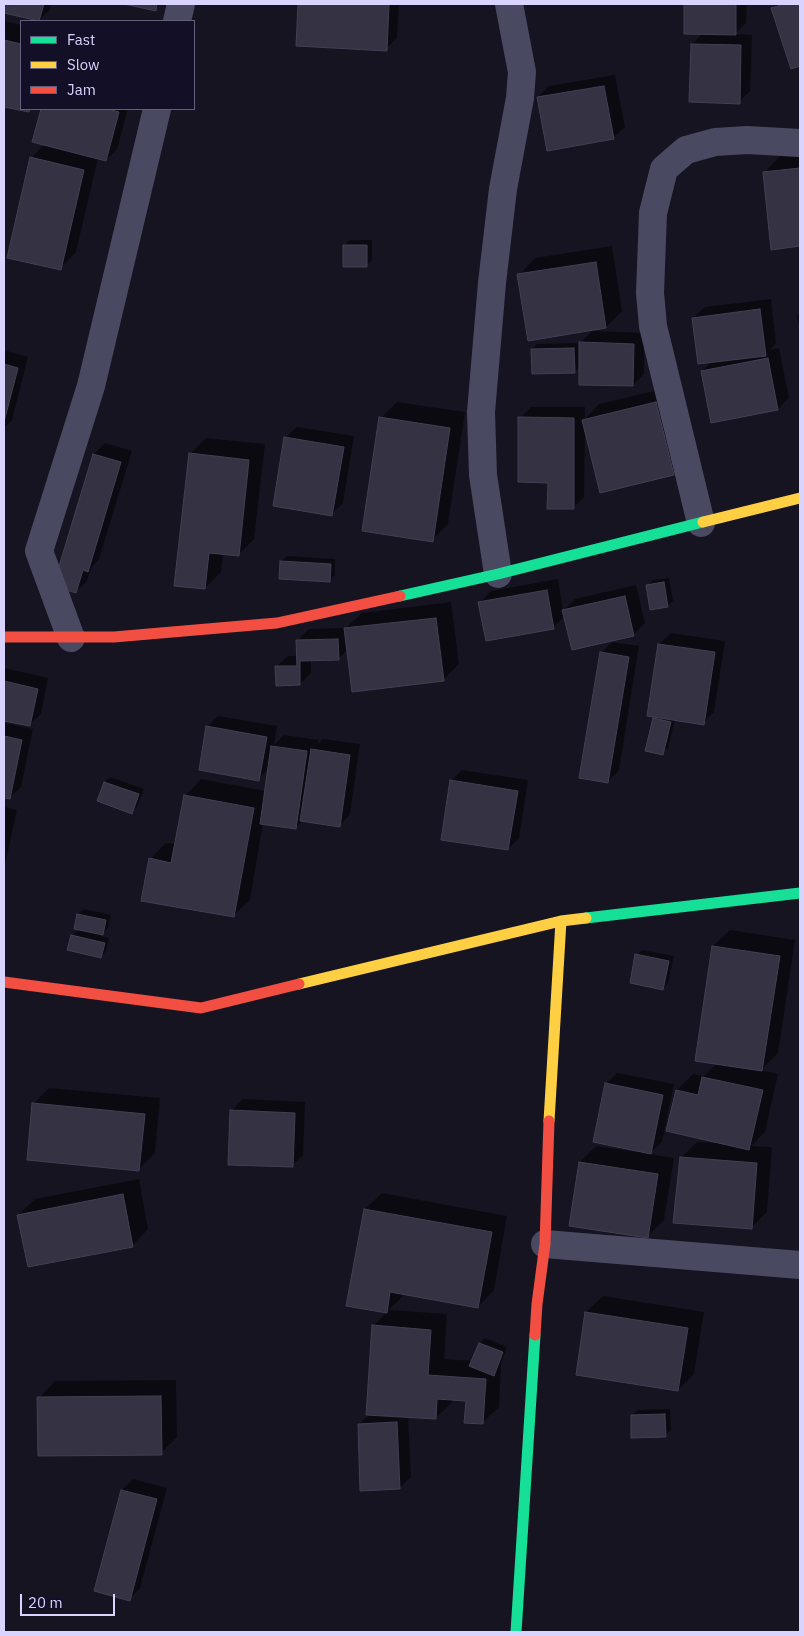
<!DOCTYPE html>
<html>
<head>
<meta charset="utf-8">
<style>
  body { margin:0 }
  #map { position:relative; width:804px; height:1636px; overflow:hidden; background:#161421; font-family:"IBM Plex Sans",sans-serif }
  canvas { display:block }
  .frame { position:absolute; inset:0; border:5px solid #d9d4ff; pointer-events:none }
  .legend { position:absolute; left:20px; top:20px; width:175px; height:90px; box-sizing:border-box; background:#130f26; border:1px solid #625e7d; margin:0; padding:6px 9px; list-style:none; font-size:15px; color:#d9d4ff }
  .legend li { display:flex; align-items:center; gap:10px; height:25px }
  .legend b { width:25px; border:1px solid #625e7d }
  .scale { position:absolute; left:20px; top:1594px; width:95px; height:22px; box-sizing:border-box; border:2px solid #d9d4ff; border-top:0; padding-left:6px; font-size:15px; line-height:18px; white-space:nowrap; color:#d9d4ff; -webkit-text-stroke:4px #130f26; paint-order:stroke }
</style>
</head>
<body>
<div id="map">
<canvas width="804" height="1636"></canvas>
<div class="frame"></div>
<ul class="legend">
<li><b style="height:6px;background:#16e098"></b>Fast</li>
<li><b style="height:6px;background:#ffcf43"></b>Slow</li>
<li><b style="height:6px;background:#f24e42"></b>Jam</li>
</ul>
<div class="scale">20 m</div>
</div>
<script>
const g = document.querySelector('canvas').getContext('2d');
g.lineJoin = 'round';
function paint(path, color) { g.fillStyle = color; g.fill(path, 'evenodd'); }
const shape = rows => new Path2D(rows.map(r => 'M' + r).join(''));
function stroke(path, color, width, dash) { g.strokeStyle = color; g.lineWidth = width; g.lineCap = dash ? 'butt' : 'round'; g.setLineDash(dash || []); g.stroke(path); }
const shadow = shape([
  [4,4,51,4,50,10,38,21,4,12],
  [129,4,161,4,155,9],
  [299,4,399,4,397,38,386,49,297,45],
  [686,4,747,4,746,23,735,34,752,35,750,91,739,102,692,44,703,33,685,33],
  [777,4,800,4,800,65,792,68,772,8],
  [4,21,21,25,21,109,31,109,28,111,4,105],
  [615,75,625,127,613,138,538,97,549,86],
  [42,109,128,109,117,149,106,160,98,158,76,252,60,268,31,158,45,144,34,141],
  [800,154,800,245,772,248,764,173,780,156],
  [350,240,372,240,372,260,366,266,344,245],
  [612,246,622,311,606,327,519,275,535,258],
  [771,299,776,343,770,350,779,348,789,398,778,409,702,371,712,361,693,318,705,307],
  [800,313,800,331,797,316],
  [592,331,644,333,644,374,633,385,580,367,575,372,532,349,537,344,580,343],
  [4,350,28,357,12,420,4,428],
  [672,387,690,458,674,474,585,430,584,497,573,508,549,482,520,418,531,407,585,407,585,419,599,404],
  [397,402,465,412,448,524,432,540,381,418],
  [297,427,354,436,343,503,332,514,285,438],
  [206,438,265,444,254,539,238,555,223,553,221,572,205,588,190,454],
  [105,443,132,451,99,559,91,568,87,581,76,592,55,585,94,454],
  [287,556,335,559,335,575,329,581,281,561],
  [669,578,673,601,667,606,647,586,653,580],
  [558,579,563,611,575,599,636,585,645,623,633,635,565,616,553,628,480,602,491,591],
  [451,602,459,664,443,680,348,649,339,658,311,659,311,673,300,684,276,667,288,656,298,656,298,640,309,629,346,628,362,613],
  [671,633,725,641,714,712,703,723,675,719,668,748,662,753,654,719,656,716,649,715,659,644],
  [612,642,639,646,619,770,608,782,601,653],
  [4,668,48,678,41,714,29,725,4,720],
  [218,716,277,726,274,745,284,735,318,740,318,744,323,739,360,744,350,814,339,826,303,821,296,827,263,823,250,900,233,916,150,859,166,843,176,844,185,796,201,779,266,791,269,768,258,779,207,727],
  [4,723,33,729,21,787,9,798,4,797],
  [462,770,528,780,519,838,508,849,451,781],
  [110,777,144,789,137,807,131,812,105,782],
  [4,807,17,810,4,870],
  [84,909,111,915,108,928,100,936,109,938,106,951,101,957,72,936,79,929,78,914],
  [730,930,795,940,778,1053,761,1070,778,1074,765,1132,751,1146,772,1147,767,1212,751,1228,681,1158,697,1142,719,1143,677,1090,693,1074,704,1076,717,1063,713,946],
  [642,950,674,956,668,983,663,989,637,955],
  [617,1073,674,1084,662,1142,649,1154,674,1158,664,1220,648,1236,580,1162,596,1146,637,1152,606,1084],
  [49,1088,160,1098,155,1153,138,1170,33,1104],
  [243,1099,305,1102,303,1155,292,1166,232,1110],
  [139,1179,148,1229,132,1246,18,1215,35,1199],
  [382,1193,507,1216,494,1290,478,1307,403,1293,403,1296,389,1310,447,1314,444,1359,473,1361,480,1344,485,1338,507,1347,501,1363,499,1407,482,1423,467,1400,452,1399,452,1402,436,1418,408,1416,411,1477,399,1488,359,1424,370,1414,373,1326,387,1312,365,1209],
  [603,1296,704,1312,694,1374,678,1390,577,1374,586,1312],
  [176,1380,177,1437,161,1453,39,1398,55,1381],
  [670,1409,671,1430,665,1436,632,1415,638,1410],
  [133,1479,167,1488,140,1588,129,1599,122,1490]
]);
const building = shape([
  [4,4,44,4,39,21,4,13,4,4],
  [124,4,157,4,156,11,124,4],
  [298,4,389,4,387,51,296,46,298,4],
  [684,4,736,4,736,35,684,34,684,4],
  [784,4,800,4,800,66,791,69,771,8,784,4],
  [4,40,21,44,21,109,30,109,29,112,4,107,4,40],
  [691,44,741,45,740,104,689,102,691,44],
  [604,86,614,139,547,151,537,97,604,86],
  [41,109,108,109,119,112,106,161,32,142,41,109],
  [30,157,84,170,61,270,7,258,30,157],
  [800,168,800,246,771,250,763,172,800,168],
  [343,245,367,245,367,267,343,267,343,245],
  [596,262,606,328,528,341,517,274,596,262],
  [760,309,766,356,698,364,692,318,760,309],
  [579,342,634,344,633,386,579,385,579,342],
  [574,348,575,373,532,374,531,349,574,348],
  [768,358,778,410,711,423,701,371,768,358],
  [4,364,18,368,4,422,4,364],
  [656,402,674,475,600,493,582,420,656,402],
  [379,417,450,428,433,542,362,531,379,417],
  [518,417,574,418,574,509,547,509,548,483,518,482,518,417],
  [284,437,344,447,332,516,273,506,284,437],
  [189,453,249,460,239,556,209,553,205,589,174,586,189,453],
  [93,454,121,462,88,572,83,570,76,593,53,586,93,454],
  [280,561,331,564,330,582,279,579,280,561],
  [664,582,668,607,650,610,646,585,664,582],
  [547,590,554,629,486,641,478,602,547,590],
  [625,596,634,636,572,650,562,610,625,596],
  [436,618,444,681,352,692,344,628,436,618],
  [338,639,339,660,300,661,300,685,276,686,275,666,297,666,296,640,338,639],
  [658,644,715,652,704,725,647,716,658,644],
  [600,652,629,657,608,783,579,778,600,652],
  [4,681,38,689,30,726,4,721,4,681],
  [653,718,671,722,663,755,645,751,653,718],
  [206,726,267,737,259,781,199,770,206,726],
  [4,736,22,740,10,799,4,798,4,736],
  [271,746,307,751,296,829,260,824,271,746],
  [311,749,350,755,340,827,300,821,311,749],
  [450,780,518,791,508,850,441,840,450,780],
  [104,782,139,794,132,814,97,801,104,782],
  [184,795,254,808,234,917,141,901,149,858,171,863,184,795],
  [77,914,106,920,103,935,74,929,77,914],
  [71,935,105,943,101,958,67,950,71,935],
  [712,946,780,956,762,1071,695,1061,712,946],
  [635,954,669,961,663,990,630,983,635,954],
  [702,1077,763,1090,749,1150,666,1131,676,1090,698,1095,702,1077],
  [605,1083,663,1095,651,1154,593,1142,605,1083],
  [32,1103,145,1114,139,1171,27,1160,32,1103],
  [230,1110,295,1113,293,1167,228,1165,230,1110],
  [680,1157,757,1163,752,1229,673,1223,680,1157],
  [579,1162,658,1174,648,1238,569,1226,579,1162],
  [123,1194,133,1247,28,1267,17,1215,123,1194],
  [364,1209,492,1232,478,1308,390,1292,387,1313,346,1306,364,1209],
  [585,1312,688,1328,678,1391,576,1375,585,1312],
  [372,1325,431,1330,428,1375,486,1379,483,1424,464,1423,466,1401,437,1399,436,1419,366,1415,372,1325],
  [479,1343,503,1352,494,1376,469,1366,479,1343],
  [161,1396,162,1455,38,1456,37,1397,161,1396],
  [665,1414,666,1437,631,1438,631,1415,665,1414],
  [397,1422,400,1489,360,1491,358,1424,397,1422],
  [121,1490,157,1499,130,1601,94,1591,121,1490]
]);
const street = shape([
  [177,21,181,4],
  [701,523,653,326,650,293,653,213,664,169,686,150,715,142,747,140,800,143],
  [498,574,483,475,481,412,492,283,503,189,520,98,522,72,509,4],
  [71,638,39,551,91,386,157,109],
  [545,1244,800,1265]
]);
const fast = shape([
  [400,596,498,574,703,522],
  [586,918,800,893],
  [516,1632,535,1335]
]);
const slow = shape([
  [703,522,800,498],
  [299,984,561,921,586,918],
  [549,1121,561,921]
]);
const jam = shape([
  [4,637,114,637,277,623,400,596],
  [4,982,201,1008,299,984],
  [535,1335,537,1304,545,1244,549,1121]
]);
paint(shadow, '#0007');
paint(building, '#343243');
stroke(building, '#433f54', 1);
stroke(street, '#4a4962', 28);
stroke(fast, '#16e098', 11);
stroke(slow, '#ffcf43', 11);
stroke(jam, '#f24e42', 11);
</script>
</body>
</html>
